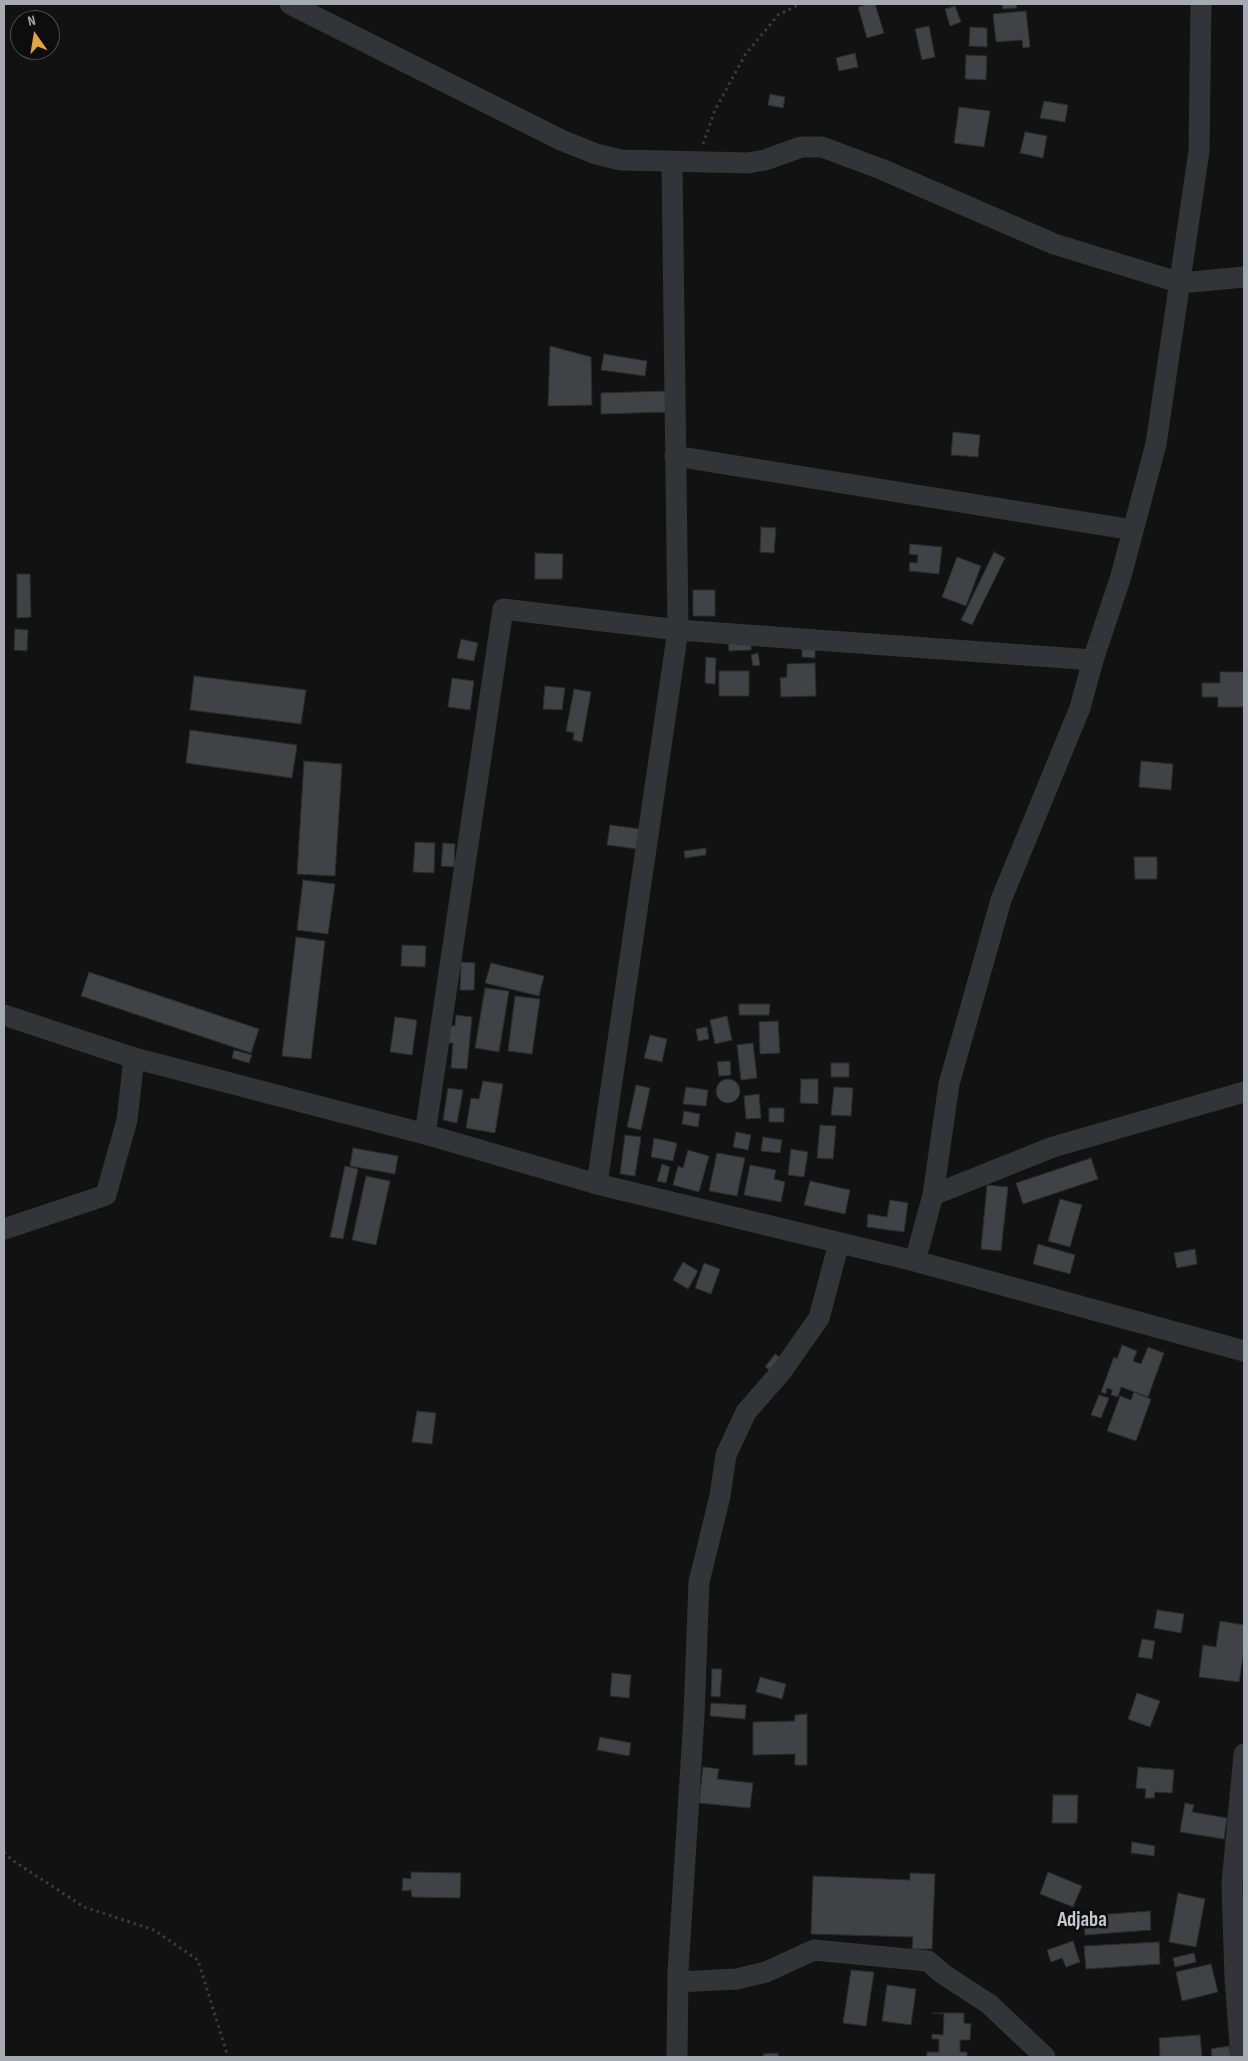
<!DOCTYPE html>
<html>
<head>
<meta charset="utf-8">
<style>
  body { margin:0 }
  #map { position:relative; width:1248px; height:2061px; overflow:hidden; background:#121213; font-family:"Sofia Sans Condensed",sans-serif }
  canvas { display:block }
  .frame { position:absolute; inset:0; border:5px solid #a5aab3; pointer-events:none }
  .north { position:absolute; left:10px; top:10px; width:50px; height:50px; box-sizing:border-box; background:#0d0d0e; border:1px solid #4a4c50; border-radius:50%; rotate:347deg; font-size:14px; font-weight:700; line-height:20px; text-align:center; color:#a5aab3 }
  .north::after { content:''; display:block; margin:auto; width:18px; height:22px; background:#e2a23c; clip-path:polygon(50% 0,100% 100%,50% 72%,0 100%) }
</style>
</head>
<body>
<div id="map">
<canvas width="1248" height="2061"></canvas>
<div class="frame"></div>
<div class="north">N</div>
</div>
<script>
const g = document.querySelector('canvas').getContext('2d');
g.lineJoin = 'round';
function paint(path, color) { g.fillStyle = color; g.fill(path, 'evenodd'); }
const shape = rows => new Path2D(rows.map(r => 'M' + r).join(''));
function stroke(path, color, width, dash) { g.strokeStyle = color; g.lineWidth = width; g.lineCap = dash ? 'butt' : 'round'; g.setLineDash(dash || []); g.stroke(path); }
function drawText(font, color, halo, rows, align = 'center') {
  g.font = font + ' "Sofia Sans Condensed",sans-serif'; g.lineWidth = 5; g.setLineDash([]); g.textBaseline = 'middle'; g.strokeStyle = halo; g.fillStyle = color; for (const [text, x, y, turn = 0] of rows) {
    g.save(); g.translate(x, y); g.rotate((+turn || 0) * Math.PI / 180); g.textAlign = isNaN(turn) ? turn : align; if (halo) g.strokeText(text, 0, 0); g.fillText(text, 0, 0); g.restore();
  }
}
const building = shape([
  [868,4,875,4,884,33,867,38,858,7,868,4],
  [1002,4,1016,4,1017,8,1003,9,1002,4],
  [955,6,961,22,950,26,945,9,955,6],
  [1026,11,1030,47,1023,48,1022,40,996,42,993,14,1026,11],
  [929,26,935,57,922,60,915,29,929,26],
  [970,27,987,28,987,47,969,46,970,27],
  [855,53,858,67,839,71,836,58,855,53],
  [966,55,987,56,986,80,965,79,966,55],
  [770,94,785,97,783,108,768,105,770,94],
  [1044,101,1068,105,1065,122,1040,118,1044,101],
  [959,107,990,111,984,147,954,143,959,107],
  [1025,132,1047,136,1043,158,1020,153,1025,132],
  [550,346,591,357,592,405,548,406,550,346],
  [604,354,647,361,645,376,601,370,604,354],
  [668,391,668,412,601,414,601,393,668,391],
  [953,432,980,435,978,457,951,455,953,432],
  [761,527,776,528,774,553,760,552,761,527],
  [910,544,942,547,939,574,909,571,910,562,917,563,918,555,909,554,910,544],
  [994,552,1005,558,972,625,961,620,994,552],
  [535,553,563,554,562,579,535,579,535,553],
  [957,557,981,566,966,606,942,597,957,557],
  [17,574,30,574,31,617,17,618,17,574],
  [693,590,715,590,715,616,693,616,693,590],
  [15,629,28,630,27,651,14,650,15,629],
  [461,639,478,643,474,661,457,658,461,639],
  [751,640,751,650,729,651,728,641,751,640],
  [802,648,815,648,815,658,802,657,802,648],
  [758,653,760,665,753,666,751,655,758,653],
  [706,657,716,658,715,684,705,683,706,657],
  [815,663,816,696,781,697,780,678,787,677,787,664,815,663],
  [719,671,749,671,749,696,719,696,719,671],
  [1220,672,1244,672,1244,707,1218,707,1218,697,1202,697,1202,683,1220,683,1220,672],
  [194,676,306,690,301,724,190,710,194,676],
  [452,678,474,681,470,710,448,707,452,678],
  [545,686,565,688,562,710,543,709,545,686],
  [574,689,591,692,582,742,573,740,574,733,566,731,574,689],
  [190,730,297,745,292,778,186,763,190,730],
  [304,761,342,764,335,876,297,874,304,761],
  [1141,761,1173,764,1171,790,1139,787,1141,761],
  [610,825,640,829,638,849,607,845,610,825],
  [415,842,435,843,434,873,413,872,415,842],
  [443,843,455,844,454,867,441,866,443,843],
  [706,848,706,855,685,858,684,851,706,848],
  [1134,857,1157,857,1157,879,1135,879,1134,857],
  [303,880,335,884,328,934,297,930,303,880],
  [296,937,325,941,311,1059,282,1056,296,937],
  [402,945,426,946,425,967,401,966,402,945],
  [461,962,475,963,474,990,460,990,461,962],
  [491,963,544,976,539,996,485,983,491,963],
  [89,972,259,1029,251,1053,81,996,89,972],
  [485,988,509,991,499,1052,475,1048,485,988],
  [515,996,540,999,532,1054,508,1051,515,996],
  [739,1004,770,1004,769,1015,739,1015,739,1004],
  [456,1015,472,1017,467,1069,451,1068,453,1043,448,1043,449,1025,455,1026,456,1015],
  [727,1016,732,1040,715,1044,710,1020,727,1016],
  [395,1017,417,1020,412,1055,390,1052,395,1017],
  [778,1021,780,1053,760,1054,759,1022,778,1021],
  [707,1027,709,1039,698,1041,696,1029,707,1027],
  [650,1035,667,1039,662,1062,644,1058,650,1035],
  [753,1043,757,1078,741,1080,737,1045,753,1043],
  [234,1050,252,1055,249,1063,232,1058,234,1050],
  [730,1061,731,1075,719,1076,717,1062,730,1061],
  [831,1063,849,1063,849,1077,831,1077,831,1063],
  '716 1091a12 12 0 1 1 24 0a12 12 0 1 1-24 0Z',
  [801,1079,818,1079,818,1104,800,1103,801,1079],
  [483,1081,503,1084,495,1133,466,1128,471,1098,479,1099,483,1081],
  [636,1085,650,1088,641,1130,627,1127,636,1085],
  [686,1087,708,1090,706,1106,683,1104,686,1087],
  [834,1087,853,1088,851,1116,831,1115,834,1087],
  [448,1088,463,1090,457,1123,443,1120,448,1088],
  [759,1094,761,1118,746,1119,744,1096,759,1094],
  [769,1108,784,1108,784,1122,769,1122,769,1108],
  [684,1111,700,1114,698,1127,682,1124,684,1111],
  [820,1125,836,1126,833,1159,817,1158,820,1125],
  [736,1132,751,1135,748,1150,733,1147,736,1132],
  [625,1135,641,1137,635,1176,620,1174,625,1135],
  [763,1137,782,1140,780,1153,761,1151,763,1137],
  [654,1138,677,1143,673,1161,651,1157,654,1138],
  [353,1148,398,1156,395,1174,350,1166,353,1148],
  [791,1149,808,1152,804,1177,788,1175,791,1149],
  [688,1150,709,1156,699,1192,673,1185,678,1166,683,1168,688,1150],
  [717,1153,745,1158,737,1196,709,1191,717,1153],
  [1091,1158,1098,1179,1023,1204,1016,1183,1091,1158],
  [662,1164,670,1167,666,1183,657,1181,662,1164],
  [750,1165,776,1170,774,1179,785,1182,781,1202,744,1195,750,1165],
  [345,1166,358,1169,343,1239,330,1237,345,1166],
  [366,1176,390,1181,376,1245,352,1240,366,1176],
  [810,1181,850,1190,845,1214,804,1205,810,1181],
  [987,1185,1008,1187,1001,1251,981,1249,987,1185],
  [1060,1199,1082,1205,1070,1247,1048,1241,1060,1199],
  [890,1200,908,1203,904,1232,867,1227,868,1214,887,1217,890,1200],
  [1038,1244,1075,1255,1070,1274,1033,1264,1038,1244],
  [1195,1249,1197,1264,1177,1268,1174,1253,1195,1249],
  [683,1262,698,1271,688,1289,673,1280,683,1262],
  [704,1263,720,1269,711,1294,695,1288,704,1263],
  [1122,1345,1137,1351,1133,1361,1141,1364,1148,1347,1164,1353,1148,1397,1121,1387,1118,1397,1111,1395,1112,1390,1107,1388,1106,1394,1101,1392,1114,1357,1117,1359,1122,1345],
  [775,1354,781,1358,771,1371,765,1367,775,1354],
  [1134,1392,1151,1399,1136,1441,1107,1431,1120,1396,1131,1400,1134,1392],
  [1099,1395,1109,1398,1101,1418,1091,1415,1099,1395],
  [417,1411,436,1413,432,1444,412,1442,417,1411],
  [1157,1610,1184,1614,1181,1633,1154,1628,1157,1610],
  [1220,1621,1244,1625,1244,1650,1239,1682,1199,1677,1203,1645,1216,1647,1220,1621],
  [1142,1639,1155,1641,1152,1659,1138,1657,1142,1639],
  [712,1669,722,1669,720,1697,711,1696,712,1669],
  [612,1673,631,1675,629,1698,610,1696,612,1673],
  [760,1677,786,1684,782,1699,756,1692,760,1677],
  [1137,1693,1160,1701,1150,1727,1128,1719,1137,1693],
  [711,1703,746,1705,745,1719,710,1716,711,1703],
  [807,1714,807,1765,795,1765,795,1754,753,1755,753,1722,795,1721,795,1715,807,1714],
  [600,1737,631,1743,629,1756,597,1750,600,1737],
  [703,1767,719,1769,717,1779,753,1783,750,1808,699,1803,703,1767],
  [1138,1767,1174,1770,1172,1793,1155,1792,1154,1798,1145,1798,1146,1789,1136,1788,1138,1767],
  [1053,1795,1078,1795,1077,1823,1052,1823,1053,1795],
  [1185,1803,1194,1805,1192,1812,1227,1818,1224,1839,1180,1832,1185,1803],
  [1132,1842,1155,1846,1154,1856,1131,1853,1132,1842],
  [411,1872,461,1873,460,1898,412,1897,411,1890,402,1891,403,1878,411,1879,411,1872],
  [1048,1872,1082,1886,1073,1907,1040,1894,1048,1872],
  [910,1873,935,1874,932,1949,912,1949,913,1937,811,1934,813,1876,910,1880,910,1873],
  [1178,1893,1205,1899,1196,1947,1169,1942,1178,1893],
  [1150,1911,1151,1930,1085,1935,1084,1916,1150,1911],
  [1073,1941,1080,1962,1066,1967,1062,1958,1051,1962,1047,1950,1073,1941],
  [1159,1942,1160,1964,1086,1969,1084,1946,1159,1942],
  [1194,1953,1196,1962,1175,1967,1173,1958,1194,1953],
  [1211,1964,1218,1992,1182,2001,1176,1972,1211,1964],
  [851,1970,874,1972,866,2026,843,2023,851,1970],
  [887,1985,916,1989,911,2025,882,2021,887,1985],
  [933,2013,964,2013,964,2023,971,2024,970,2040,960,2040,960,2052,967,2052,967,2057,927,2057,927,2052,939,2052,939,2039,932,2039,932,2034,943,2035,944,2014,933,2013],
  [1200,2035,1202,2057,1160,2057,1159,2038,1200,2035],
  [1229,2046,1231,2057,1212,2057,1211,2049,1229,2046],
  [778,2053,778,2057,764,2057,763,2054,778,2053]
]);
const path = shape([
  [703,144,715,110,745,55,778,15,800,4],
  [4,1852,12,1860,84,1907,154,1930,198,1960,228,2057]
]);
const minor = shape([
  [290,4,561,140,596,154,621,160,748,163,765,160,801,147,822,147,881,169,1054,244,1181,283,1244,277],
  [675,456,1133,530],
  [4,1015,134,1058,425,1134,597,1184,915,1261,1244,1351],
  [425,1134,503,609,678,630,1093,660],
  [597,1184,678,630,672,161],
  [933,1195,1053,1147,1244,1092],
  [4,1229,106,1195,127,1120,134,1058],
  [915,1261,933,1195,949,1084,1001,900,1080,708,1093,660,1121,576,1156,444,1199,151,1201,4],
  [678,1982,737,1979,766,1972,814,1950,928,1961,943,1974,989,2004,1045,2057],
  [677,2057,678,1971,694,1716,699,1582,720,1496,726,1455,746,1412,781,1372,819,1318,839,1243],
  [1241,2057,1235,1979,1232,1884,1244,1754]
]);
const quarterNames = [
  ["Adjaba",1082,1921]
];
paint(building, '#414246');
stroke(building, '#2c2c2f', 1);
stroke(path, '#393b3f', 3, [2.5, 4]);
stroke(minor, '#333438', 21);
drawText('bold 21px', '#c5c8cf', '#0d0d0e', quarterNames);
</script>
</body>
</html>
